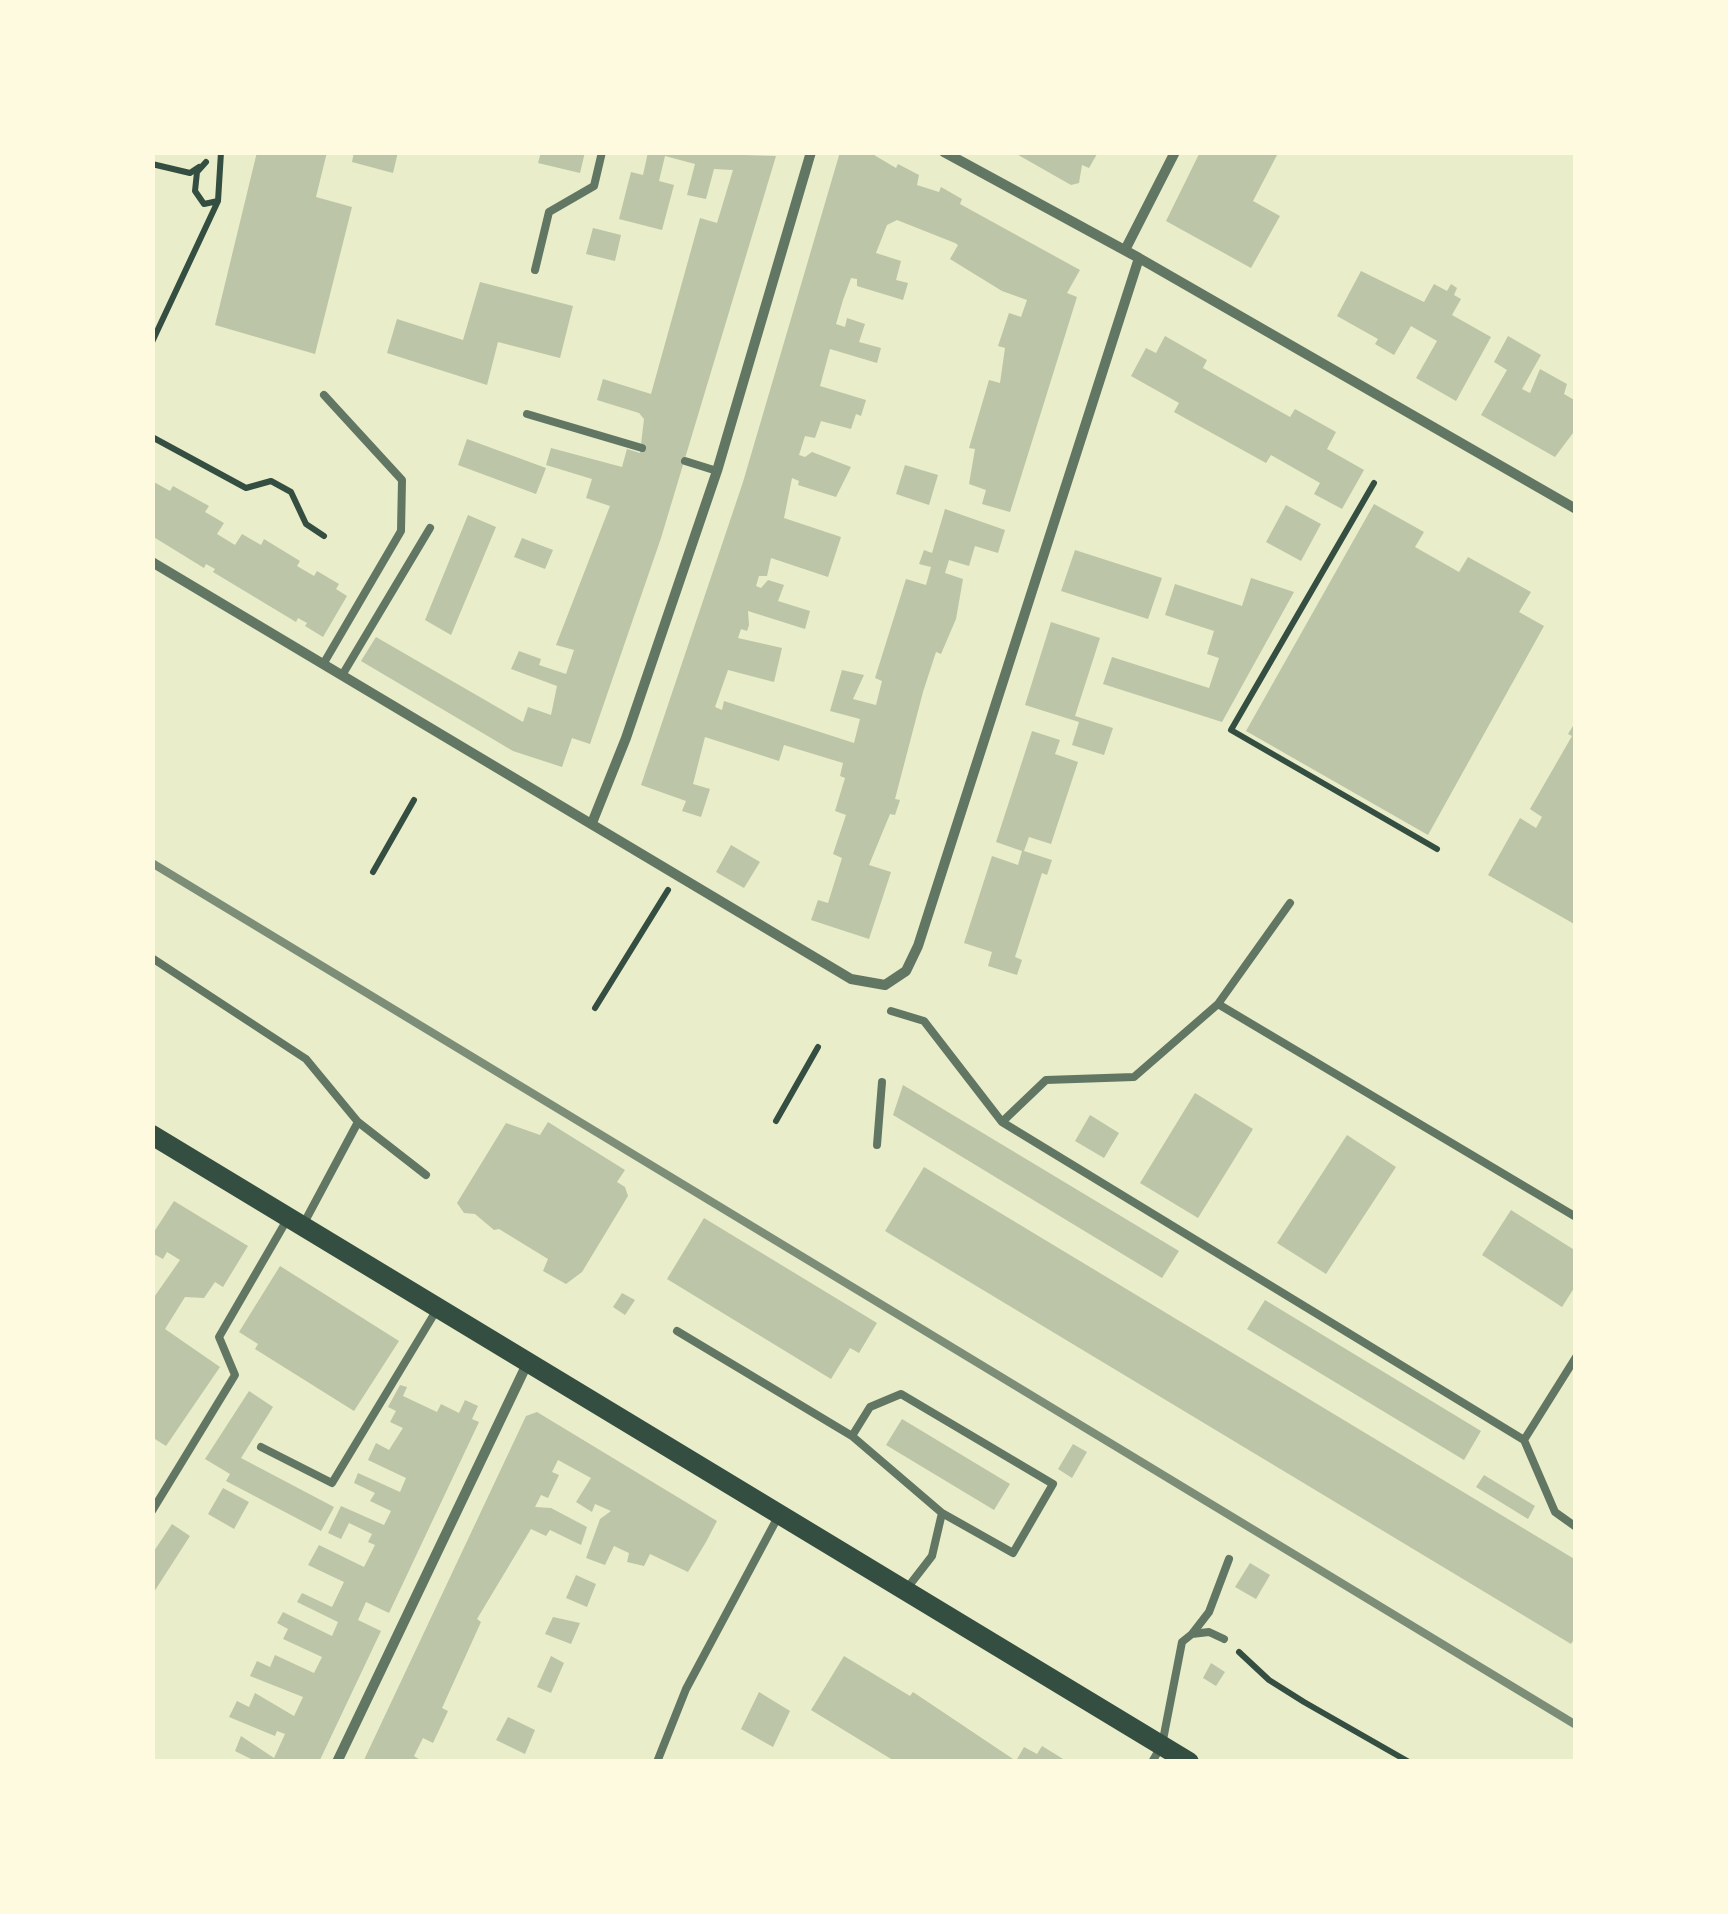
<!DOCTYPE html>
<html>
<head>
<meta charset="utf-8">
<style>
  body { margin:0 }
  #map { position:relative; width:1728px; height:1914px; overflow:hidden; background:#e9edc9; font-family:Karla,sans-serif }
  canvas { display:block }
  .frame { position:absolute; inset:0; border:155px solid #fefae0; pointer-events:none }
</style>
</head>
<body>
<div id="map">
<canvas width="1728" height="1914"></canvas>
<div class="frame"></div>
</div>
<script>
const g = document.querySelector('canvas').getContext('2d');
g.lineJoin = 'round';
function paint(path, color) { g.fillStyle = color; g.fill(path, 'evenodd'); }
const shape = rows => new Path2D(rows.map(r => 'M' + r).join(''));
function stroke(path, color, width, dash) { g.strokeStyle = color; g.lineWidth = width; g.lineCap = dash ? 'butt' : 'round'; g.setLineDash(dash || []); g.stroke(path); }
const building = shape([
  [257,152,327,152,316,197,352,207,315,354,215,325],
  [354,152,398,152,393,173,352,162],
  [541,152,585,152,580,173,538,163],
  [648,152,776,156,661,538,590,744,572,738,562,767,513,751,361,661,376,637,523,722,528,707,551,715,557,686,511,669,519,651,541,659,539,665,566,674,574,650,556,645,610,506,586,498,592,479,546,465,551,448,622,467,627,449,640,453,644,419,639,413,597,400,603,379,651,394,700,218,717,223,733,170,714,169,706,199,687,195,695,164,665,156,659,181,674,185,662,230,619,219,631,172,643,175],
  [840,152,869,152,896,168,898,164,919,175,917,185,939,192,941,187,962,199,960,204,1080,270,1067,293,1077,297,1010,512,982,504,986,490,969,484,975,449,969,448,989,380,1000,383,1005,348,998,346,1009,313,1021,317,1027,300,1002,291,950,259,958,245,955,243,897,220,887,225,876,253,901,261,896,280,908,283,903,300,857,286,857,279,851,278,843,300,836,324,845,327,847,318,865,324,859,342,881,348,877,363,830,349,820,386,866,400,861,416,856,414,851,429,821,421,815,438,805,436,799,455,805,457,812,452,851,467,836,497,798,485,799,481,792,478,784,518,841,537,828,577,771,558,767,576,759,576,756,586,761,588,768,580,784,585,778,601,810,611,805,629,748,611,749,625,747,631,741,629,738,638,782,648,774,682,728,670,715,707,722,710,724,701,854,743,860,719,830,711,842,670,864,675,853,699,876,705,882,681,875,678,906,579,926,585,931,567,919,564,924,550,932,553,945,509,1005,530,998,553,975,546,969,566,949,560,945,573,963,579,956,619,941,654,936,652,923,692,895,799,900,800,895,815,890,814,869,865,891,872,869,939,811,920,818,900,828,903,842,858,833,854,846,815,835,811,845,778,840,776,843,763,784,745,779,761,705,737,693,784,710,789,701,817,682,811,686,801,641,785,743,482],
  [1013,152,1093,152,1097,154,1089,168,1082,165,1079,183,1071,185],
  [1200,152,1282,152,1277,155,1253,201,1280,216,1251,268,1166,221],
  [593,228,621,235,615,261,586,254],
  [1361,271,1424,302,1434,284,1447,291,1451,284,1457,288,1454,295,1461,299,1452,315,1491,337,1456,401,1416,378,1437,341,1411,326,1394,355,1375,344,1378,339,1337,316],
  [480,282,573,306,560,358,498,342,487,385,387,353,397,319,463,340],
  [1165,336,1207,360,1203,368,1290,417,1295,409,1336,432,1327,449,1364,470,1342,509,1314,494,1320,483,1271,455,1266,463,1174,412,1179,403,1131,376,1146,348,1156,353],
  [1508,336,1541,355,1522,389,1530,393,1540,369,1567,384,1564,394,1576,401,1576,429,1555,457,1481,415,1507,370,1494,362],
  [467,439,546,468,536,494,458,465],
  [905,465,938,475,929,505,896,494],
  [152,481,170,491,173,486,209,506,205,512,224,523,217,534,235,545,242,534,261,545,264,539,300,561,297,566,314,576,317,571,339,584,336,589,347,596,323,637,305,626,307,623,298,618,296,622,213,572,215,569,206,564,204,568,152,536],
  [1374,504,1424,532,1415,547,1459,572,1468,557,1531,592,1519,612,1544,626,1428,835,1246,731],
  [1286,505,1321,524,1301,561,1266,542],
  [468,515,496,527,451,635,425,620],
  [522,538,553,550,545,569,514,557],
  [1075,550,1162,578,1148,619,1061,591],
  [1251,578,1294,592,1222,722,1103,684,1112,657,1209,688,1219,658,1207,654,1214,631,1165,615,1175,584,1242,606],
  [1051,622,1100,638,1075,716,1113,728,1104,755,1072,745,1079,722,1025,705],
  [1576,721,1576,925,1488,875,1520,818,1536,828,1542,817,1530,809,1572,736,1568,734],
  [1032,731,1060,740,1055,754,1078,762,1051,844,1029,837,1024,851,1052,860,1047,875,1042,873,1015,957,1022,960,1017,975,988,966,992,952,964,943,992,856,1018,865,1022,851,996,842],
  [731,845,760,862,744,888,716,872],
  [903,1085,1179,1251,1162,1278,893,1115],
  [1195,1093,1253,1129,1198,1218,1140,1183],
  [1090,1115,1119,1133,1104,1158,1075,1141],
  [548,1122,625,1170,617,1182,625,1187,628,1196,582,1272,566,1284,543,1271,548,1259,499,1229,494,1230,475,1214,464,1213,457,1203,506,1123,540,1135],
  [1347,1135,1396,1167,1326,1274,1277,1243],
  [924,1167,1576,1560,1576,1636,1571,1644,885,1231],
  [174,1201,248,1246,223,1287,215,1282,204,1298,185,1297,165,1329,220,1367,166,1446,155,1439,152,1444,152,1300,180,1260,167,1252,163,1259,152,1253,152,1235],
  [1511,1210,1576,1251,1576,1285,1562,1307,1482,1255],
  [704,1218,877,1323,859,1353,850,1348,831,1379,667,1279],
  [280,1266,399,1341,354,1411,255,1349,258,1344,239,1332],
  [622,1293,635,1300,625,1315,613,1307],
  [1265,1300,1481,1431,1464,1460,1247,1329],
  [400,1385,407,1387,403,1396,437,1412,441,1404,459,1413,465,1400,478,1406,472,1419,479,1422,389,1613,366,1602,358,1620,381,1631,319,1762,257,1762,235,1751,241,1736,274,1758,285,1734,277,1731,275,1736,229,1717,237,1701,249,1707,255,1693,294,1716,303,1697,250,1676,257,1661,270,1667,275,1655,314,1673,322,1657,283,1639,288,1629,277,1623,283,1612,332,1636,338,1622,297,1602,302,1593,332,1607,344,1582,308,1565,319,1545,364,1567,375,1545,368,1542,372,1534,349,1523,341,1539,328,1533,341,1506,384,1525,391,1511,370,1501,375,1493,354,1483,358,1473,400,1492,406,1478,368,1460,376,1443,389,1450,403,1428,390,1422,396,1411,388,1407],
  [249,1391,273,1407,241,1458,334,1507,321,1531,226,1481,230,1474,205,1459],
  [537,1412,717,1521,706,1542,688,1572,650,1554,644,1566,627,1562,629,1553,614,1546,605,1565,586,1558,600,1519,611,1511,595,1504,592,1512,576,1502,591,1478,558,1460,552,1472,559,1475,548,1498,541,1495,535,1507,551,1508,587,1527,581,1545,550,1530,546,1536,531,1529,477,1619,481,1622,442,1708,448,1711,433,1743,423,1738,414,1756,423,1762,363,1762,526,1416],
  [902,1419,1010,1484,994,1510,886,1445],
  [1073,1444,1087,1452,1072,1478,1058,1469],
  [1484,1475,1535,1506,1528,1519,1476,1487],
  [223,1488,249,1502,234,1529,208,1514],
  [172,1524,190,1536,152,1595,152,1554],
  [1250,1563,1270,1575,1256,1599,1235,1587],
  [576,1575,596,1584,587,1607,566,1598],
  [553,1617,580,1623,571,1644,545,1634],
  [551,1656,564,1663,551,1693,537,1687],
  [844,1656,910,1696,913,1692,1016,1761,1024,1747,1037,1754,1042,1746,1068,1762,896,1762,811,1710],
  [1211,1663,1225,1672,1216,1686,1203,1678],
  [759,1692,790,1711,773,1747,741,1729],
  [508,1717,535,1730,525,1754,496,1740]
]);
const path = shape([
  [206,162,197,172,195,191,204,204,218,201],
  [152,164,190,173,199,167],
  [152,342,218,201,221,152],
  [152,437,246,488,271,481,291,492,306,524,324,536],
  [1374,483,1231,730,1437,849],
  [373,872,414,800],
  [595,1008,668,890],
  [776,1121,818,1047],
  [1239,1652,1269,1680,1304,1702,1409,1762]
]);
const service = shape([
  [535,270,549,212,594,186,602,152],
  [324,395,402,480,401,531,325,661],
  [527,414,642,448],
  [685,461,717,471],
  [344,672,430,528],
  [152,958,306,1059,358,1122,426,1175],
  [1218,1004,1290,903],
  [891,1011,924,1021,1002,1122,1046,1080,1134,1077,1218,1004,1576,1217],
  [1002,1122,1524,1440,1576,1357],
  [877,1145,882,1082],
  [304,1223,358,1122],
  [677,1331,852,1436,942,1513,932,1556,908,1587],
  [852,1436,870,1407,901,1394,1053,1484,1013,1553,942,1513],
  [1524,1440,1555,1512,1576,1527],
  [261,1447,332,1483,436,1311],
  [152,1511,235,1375,219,1337,288,1218],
  [1192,1634,1209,1612,1229,1559],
  [657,1762,686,1689,779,1515],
  [1152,1762,1162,1745,1182,1642,1192,1634,1209,1632,1224,1639]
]);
const minor = shape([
  [944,152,1139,258,1576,509],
  [1125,250,1175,152],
  [152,562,851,979,885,985,906,971,918,946,1139,258],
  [592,823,626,738,717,471,811,152],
  [337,1762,527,1364]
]);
const secondary = shape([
  [152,1135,1189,1762]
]);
const rail = shape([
  [152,863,1576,1725]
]);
paint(building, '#bcc5a7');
stroke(path, '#344e41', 6);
stroke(service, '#617663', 8);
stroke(minor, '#617663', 10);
stroke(secondary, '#344e41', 20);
stroke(rail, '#7c8e77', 8);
</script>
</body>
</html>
